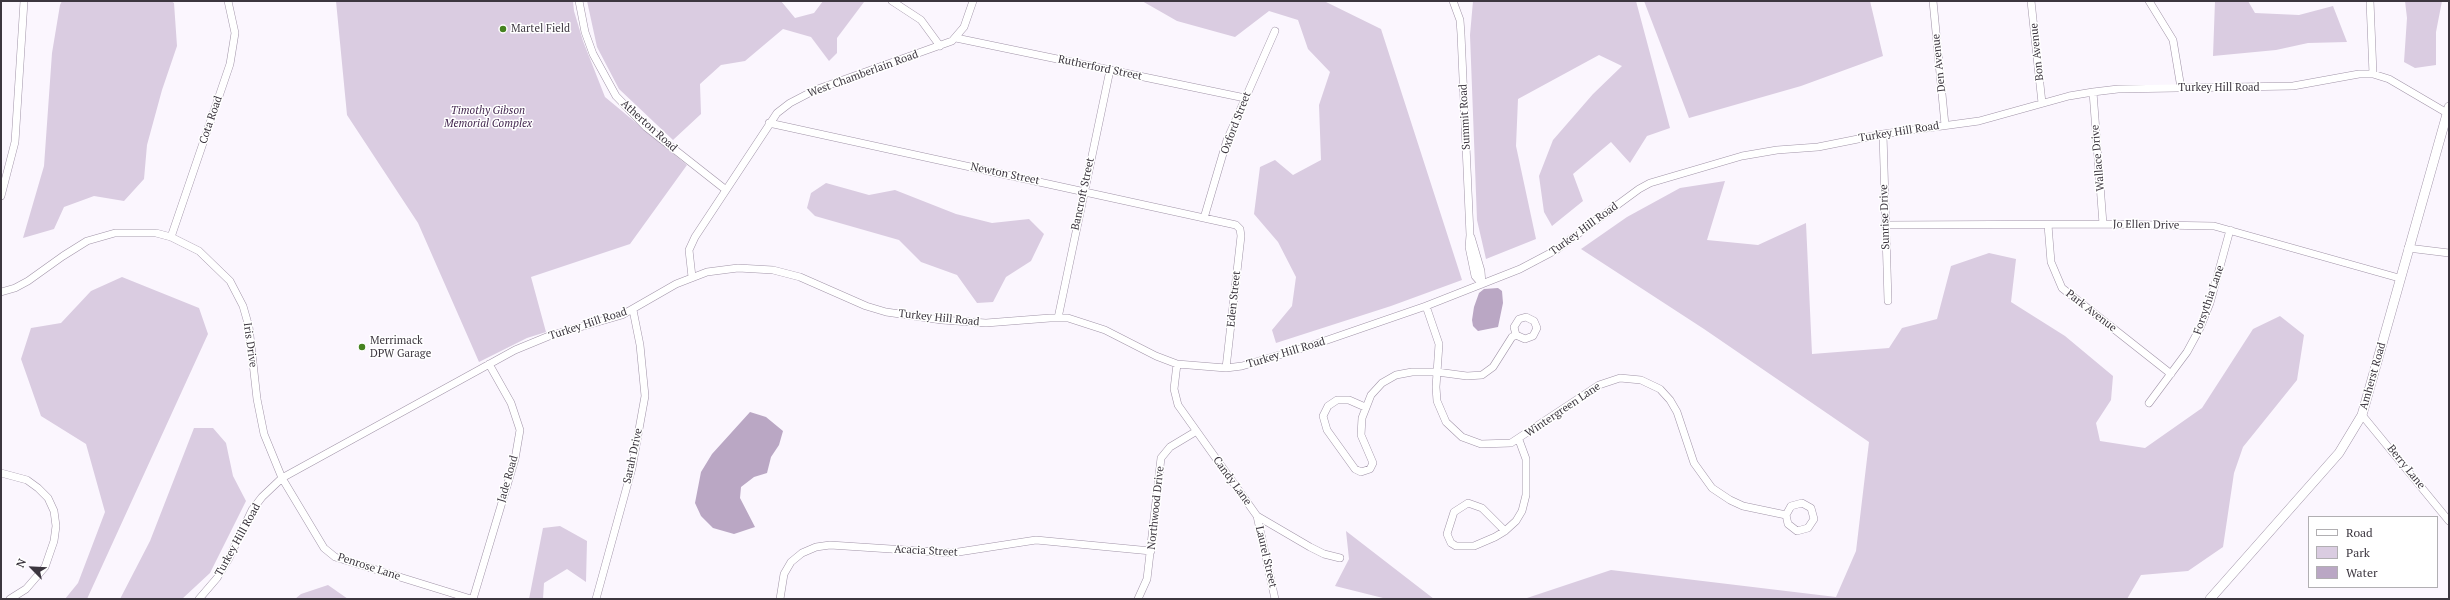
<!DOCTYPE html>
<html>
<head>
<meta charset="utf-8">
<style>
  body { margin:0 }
  #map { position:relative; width:2450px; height:600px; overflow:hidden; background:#fbf6fe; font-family:"PT Serif",serif }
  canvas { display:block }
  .frame { position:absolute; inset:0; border:2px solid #3c363f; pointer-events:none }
  .legend { position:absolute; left:2308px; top:516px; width:130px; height:72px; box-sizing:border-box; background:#fff; border:1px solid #b1afb2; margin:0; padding:5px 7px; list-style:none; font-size:12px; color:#3c363f }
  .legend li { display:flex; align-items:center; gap:8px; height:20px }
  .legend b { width:20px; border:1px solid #b1afb2 }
  .north { position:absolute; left:12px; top:548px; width:40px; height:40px; -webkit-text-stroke:3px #fff; paint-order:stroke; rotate:294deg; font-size:11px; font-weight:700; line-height:16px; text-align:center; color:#3c363f }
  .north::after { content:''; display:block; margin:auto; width:14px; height:18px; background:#3c363f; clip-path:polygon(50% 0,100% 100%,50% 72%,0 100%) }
</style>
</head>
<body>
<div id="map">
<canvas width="2450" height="600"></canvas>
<div class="frame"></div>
<ul class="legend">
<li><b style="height:5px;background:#fff"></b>Road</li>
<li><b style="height:11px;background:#dacce1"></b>Park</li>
<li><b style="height:11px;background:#baa7c4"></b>Water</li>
</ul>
<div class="north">N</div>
</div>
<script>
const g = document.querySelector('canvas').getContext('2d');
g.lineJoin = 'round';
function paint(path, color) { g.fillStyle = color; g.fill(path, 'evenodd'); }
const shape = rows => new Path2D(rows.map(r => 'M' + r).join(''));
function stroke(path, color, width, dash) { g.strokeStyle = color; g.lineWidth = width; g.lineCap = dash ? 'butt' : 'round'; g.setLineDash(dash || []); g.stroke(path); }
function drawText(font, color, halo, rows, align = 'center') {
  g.font = font + ' "PT Serif",serif'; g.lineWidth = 3; g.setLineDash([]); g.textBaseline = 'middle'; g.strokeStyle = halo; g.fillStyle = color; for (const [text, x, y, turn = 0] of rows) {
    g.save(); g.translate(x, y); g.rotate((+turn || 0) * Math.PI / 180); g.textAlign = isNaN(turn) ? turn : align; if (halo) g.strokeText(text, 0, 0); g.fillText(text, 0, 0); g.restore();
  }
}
const green = shape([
  [62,1,171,1,174,3,177,46,162,90,147,145,144,179,124,201,94,196,64,207,54,229,23,238,44,166,52,53,60,5],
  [336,1,573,1,574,11,583,41,605,97,687,165,630,244,531,277,546,332,527,338,479,362,418,223,347,115],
  [587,1,781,1,795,18,814,13,823,1,864,2,837,38,837,53,829,61,811,37,783,29,745,61,721,65,700,84,701,114,673,140,619,89,597,47],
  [1142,1,1324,1,1381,29,1462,280,1391,306,1276,343,1272,330,1292,306,1296,277,1278,242,1254,214,1260,167,1275,160,1293,175,1321,160,1319,105,1330,72,1308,49,1298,20,1269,11,1235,37,1177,21],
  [1473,1,1636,1,1670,128,1647,136,1630,163,1611,142,1573,174,1583,201,1552,226,1544,212,1539,176,1553,140,1593,94,1622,66,1599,55,1518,99,1516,146,1536,239,1486,259,1477,220,1470,35],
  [1644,1,1870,1,1883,56,1801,86,1689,118],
  [2215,1,2248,1,2255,13,2299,15,2333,6,2347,42,2308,43,2276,50,2213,56],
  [2405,1,2442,1,2436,32,2436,65,2415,68,2404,62,2407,18],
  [1725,181,1707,240,1758,245,1806,223,1812,354,1889,348,1902,328,1937,319,1951,266,1989,253,2016,259,2011,302,2065,336,2113,376,2111,400,2096,423,2100,441,2145,448,2202,408,2253,329,2280,316,2304,335,2297,380,2243,447,2234,473,2223,547,2188,571,2141,575,2127,599,1524,599,1611,570,1836,597,1856,551,1869,442,1704,329,1581,249,1627,217,1680,188],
  [826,183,869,195,895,190,956,214,992,223,1029,219,1044,234,1031,261,1006,277,993,302,977,303,957,275,921,262,899,240,815,216,807,208,811,193],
  [122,277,199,308,208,334,87,599,65,599,78,583,105,512,86,444,41,416,21,359,31,328,61,323,91,291],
  [194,428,213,428,226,443,233,476,246,501,210,573,182,599,120,599,150,541],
  [560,526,587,541,586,582,567,569,544,583,543,599,529,599,543,528],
  [1346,531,1434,599,1387,599,1335,586,1349,559],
  [328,585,348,599,295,599,301,594]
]);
const water = shape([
  [1498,288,1502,291,1503,303,1498,327,1478,331,1473,326,1472,320,1474,307,1479,293,1484,289],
  [750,412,766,417,783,431,779,445,771,457,767,473,754,477,741,487,740,498,755,527,734,534,713,528,701,516,695,503,701,472,712,454]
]);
const minor = shape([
  [579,1,585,32,593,54,616,96,646,127,726,190],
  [892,1,921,20,940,46],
  [1453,1,1460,20,1461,34,1470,235,1469,247,1475,276,1482,284],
  [1933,1,1945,125],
  [2031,1,2042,103],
  [2149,1,2173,40,2181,88],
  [2370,1,2373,74],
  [956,38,1245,98],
  [2093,92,2103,224],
  [769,123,1236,225,1240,229,1241,236,1226,368],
  [1883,134,1888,301],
  [1,196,15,142,24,1],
  [1204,218,1227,140,1275,31],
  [1885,225,2103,224,2214,226,2399,278],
  [2048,225,2051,262,2062,288,2171,374],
  [171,237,230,64,235,33,228,1],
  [1471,237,1481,271,1482,284],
  [2408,248,2449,253],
  [692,277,689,250,695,237,777,113,790,103,815,90,952,41,964,27,973,1],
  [1,292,15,288,28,281,63,256,87,241,115,233,156,233,171,237,199,251,230,281,243,306,249,327,257,399,264,434,282,478,324,548,335,557,471,599],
  [1426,306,1439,344,1436,387,1437,401,1446,422,1462,437,1481,444,1511,443,1599,385,1620,378,1641,380,1660,389,1670,400,1677,412,1694,463,1712,488,1730,500,1743,506,1786,515,1788,524,1797,531,1808,528,1814,519,1811,508,1802,503,1791,506,1786,515],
  [1058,318,1110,70],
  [1177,364,1174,389,1178,405,1257,516,1310,547,1324,554,1340,558],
  [2149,403,2187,352,2200,328,2210,303,2230,230],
  [1365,407,1349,400,1337,400,1328,406,1323,416,1327,430,1355,469,1361,472,1370,469,1373,463,1361,435,1362,418,1371,395,1382,383,1396,375,1412,372,1437,372,1467,376,1482,375,1493,367,1512,337,1516,335,1525,339,1533,336,1537,328,1534,321,1526,317,1519,319,1514,327,1516,335],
  [2362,415,2449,521],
  [1,473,27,480,38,488,48,498,54,511,56,526,54,541,45,567,26,589,10,599],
  [1257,516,1275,599],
  [1505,531,1482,508,1468,503,1454,512,1447,534,1451,543,1456,546,1474,546,1495,537,1505,531,1516,521,1522,511,1526,495,1526,459,1519,440],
  [199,599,217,578,228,560,252,510,262,497,282,478,515,350,549,336,622,315,676,284,707,272,738,268,773,270,800,277,866,306,886,312,942,320,986,323,1050,318,1068,318,1105,330,1156,356,1177,364,1226,368,1242,366,1310,346,1426,306,1520,269,1556,250,1639,189,1650,183,1742,156,1777,150,1818,147,1883,134,1979,121,2069,96,2093,92,2118,89,2293,86,2359,74,2373,74,2389,79,2447,113],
  [473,599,515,459,520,430,511,403,489,364],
  [596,599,632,468,645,396,640,345,633,310],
  [780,599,784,574,791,562,802,553,816,547,830,545,952,553,1036,540,1151,551],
  [1138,599,1147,579,1161,458,1170,447,1195,432]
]);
const tertiary = shape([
  [2210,599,2339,453,2362,415,2449,107]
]);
const markers = [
  [503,29,4,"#458220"],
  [362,347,4,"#458220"]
];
const poiNames = [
  ["Martel Field",511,29],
  ["Merrimack",370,341],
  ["DPW Garage",370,354]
];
const streetNames = [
  ["Bon Avenue",2037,52,-96],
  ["Den Avenue",1939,63,-96],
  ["Rutherford Street",1100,68,12],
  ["West Chamberlain Road",863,74,-20],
  ["Turkey Hill Road",2219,88],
  ["Summit Road",1465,117,-93],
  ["Cota Road",211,120,-71],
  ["Oxford Street",1236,123,-69],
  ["Atherton Road",649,126,42],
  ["Turkey Hill Road",1899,132,-9],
  ["Wallace Drive",2098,158,-95],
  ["Newton Street",1005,174,12],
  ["Bancroft Street",1083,194,-78],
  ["Sunrise Drive",1885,217,-92],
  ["Jo Ellen Drive",2146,225,1],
  ["Turkey Hill Road",1584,229,-36],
  ["Eden Street",1234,299,-84],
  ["Forsythia Lane",2209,300,-71],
  ["Park Avenue",2091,311,38],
  ["Turkey Hill Road",939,318,6],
  ["Turkey Hill Road",588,324,-18],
  ["Iris Drive",250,345,82],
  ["Turkey Hill Road",1286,353,-17],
  ["Amherst Road",2373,376,-74],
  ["Wintergreen Lane",1563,410,-34],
  ["Sarah Drive",633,456,-78],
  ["Berry Lane",2406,467,51],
  ["Jade Road",508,479,-74],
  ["Candy Lane",1232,481,54],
  ["Northwood Drive",1156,508,-84],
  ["Turkey Hill Road",238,540,-61],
  ["Acacia Street",926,551,3],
  ["Laurel Street",1266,557,77],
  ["Penrose Lane",369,567,18]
];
const parkNames = [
  ["Timothy Gibson",488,111],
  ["Memorial Complex",488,124]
];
paint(green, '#dacce1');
paint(water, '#baa7c4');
stroke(minor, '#a194a8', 8);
stroke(tertiary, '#a194a8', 10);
stroke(minor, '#fff', 7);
stroke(tertiary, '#fff', 9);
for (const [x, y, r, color] of markers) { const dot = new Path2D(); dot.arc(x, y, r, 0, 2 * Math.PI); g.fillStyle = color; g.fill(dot); stroke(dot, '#fff', 1.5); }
drawText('11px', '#3c363f', '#fff', poiNames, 'left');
drawText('11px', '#3c363f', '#fff', streetNames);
drawText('italic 11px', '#442850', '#fff', parkNames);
</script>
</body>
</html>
